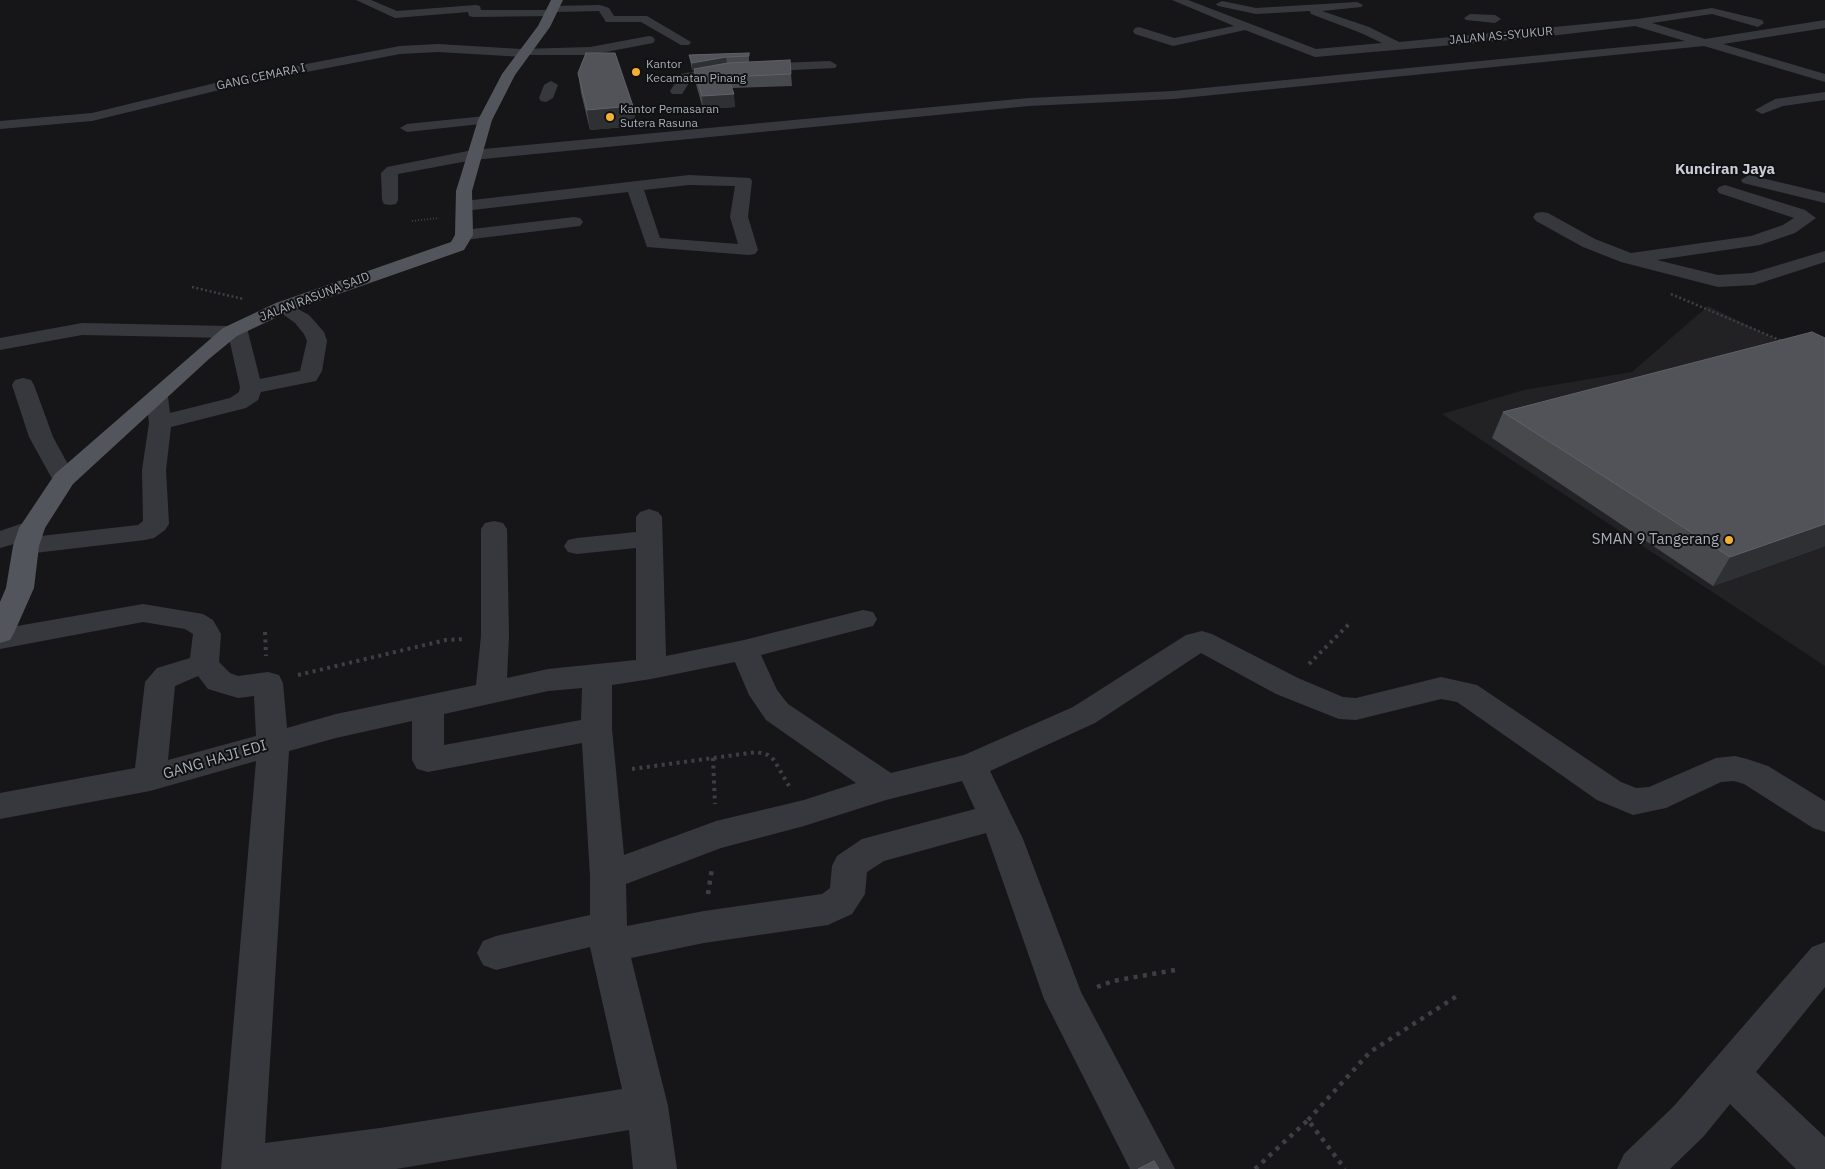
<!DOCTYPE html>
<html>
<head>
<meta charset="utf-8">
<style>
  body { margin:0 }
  canvas { display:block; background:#161618 }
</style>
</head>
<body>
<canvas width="1825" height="1169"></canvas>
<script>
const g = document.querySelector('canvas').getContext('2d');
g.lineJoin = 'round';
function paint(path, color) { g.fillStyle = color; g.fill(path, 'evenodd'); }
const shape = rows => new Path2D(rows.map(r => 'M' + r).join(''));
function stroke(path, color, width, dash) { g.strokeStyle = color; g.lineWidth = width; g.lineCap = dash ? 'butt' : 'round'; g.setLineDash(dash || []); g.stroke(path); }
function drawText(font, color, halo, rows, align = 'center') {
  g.font = font + ' "IBM Plex Sans",sans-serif'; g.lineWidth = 4; g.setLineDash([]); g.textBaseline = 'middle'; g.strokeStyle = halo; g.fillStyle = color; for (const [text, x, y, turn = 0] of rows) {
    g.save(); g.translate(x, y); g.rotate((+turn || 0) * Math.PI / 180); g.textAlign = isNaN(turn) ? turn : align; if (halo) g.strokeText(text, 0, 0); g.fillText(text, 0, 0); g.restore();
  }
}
const built = shape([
  [1708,306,1825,363,1825,666,1442,414,1524,390,1632,372]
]);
const pathFar3 = shape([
  [412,221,439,218]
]);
const pathFar2 = shape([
  [192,287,243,299],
  [1671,294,1782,341]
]);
const pathFar1 = shape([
  [265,632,266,656],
  [1309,664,1351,622],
  [298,675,446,640,465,639],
  [713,758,715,804],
  [632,769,757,752,768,755,774,760,789,786]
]);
const path = shape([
  [708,894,712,868],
  [1097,987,1113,981,1175,970],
  [1308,1120,1370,1052,1457,996],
  [1255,1169,1308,1120,1345,1169]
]);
const minor = shape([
  [356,0,371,0,397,11,476,5,480,6,481,10,549,10,554,6,600,5,609,8,614,16,647,16,691,42,689,45,681,45,641,22,606,22,599,11,557,12,552,16,473,17,469,16,468,12,395,18,356,0],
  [1172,0,1188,0,1316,49,1382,43,1361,33,1311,14,1310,11,1256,14,1218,6,1216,4,1222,1,1256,8,1357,2,1363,5,1361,7,1322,11,1369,27,1399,42,1637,19,1712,8,1762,20,1764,23,1758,27,1712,14,1652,23,1705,39,1825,20,1825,28,1723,44,1825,74,1825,82,1704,46,1173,99,1029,106,473,160,398,174,398,200,396,204,390,205,384,204,382,200,381,173,387,167,473,150,1029,98,1173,91,1685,41,1635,26,1533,38,1315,57,1245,30,1173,46,1135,34,1133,31,1135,28,1139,27,1174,38,1234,26,1172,0],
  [1470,14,1495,15,1501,19,1495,23,1466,20,1464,18,1470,14],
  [649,36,653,37,655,40,653,43,590,55,529,55,524,57,438,52,400,54,244,84,92,121,0,129,0,121,92,113,244,76,400,46,438,44,521,49,590,47,649,36],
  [830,61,837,65,835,68,729,73,691,80,682,94,672,94,670,91,681,74,727,65,830,61],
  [551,81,558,85,553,98,546,102,541,101,539,98,544,85,551,81],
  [1825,92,1825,100,1783,106,1762,114,1755,110,1775,99,1825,92],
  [485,116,490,117,492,120,490,123,407,132,400,128,407,124,485,116],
  [689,175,750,178,752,181,748,217,758,250,755,254,749,255,647,247,628,192,464,211,458,210,456,206,458,202,464,201,689,175],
  [689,185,735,186,730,217,738,244,660,238,644,190,689,185],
  [1749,175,1825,193,1825,203,1743,183,1741,180,1749,175],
  [1725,185,1805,210,1816,218,1795,233,1760,245,1657,260,1718,275,1752,273,1825,251,1825,262,1754,285,1718,287,1621,262,1583,247,1536,221,1533,217,1536,213,1542,212,1548,213,1595,239,1631,253,1751,236,1783,225,1794,218,1719,193,1717,190,1719,187,1725,185],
  [574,217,580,218,583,222,580,226,464,240,458,239,455,235,458,231,464,230,574,217],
  [283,301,309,315,324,332,327,341,322,371,316,381,261,392,258,400,246,408,171,427,166,470,169,524,165,530,154,538,145,540,26,554,17,552,13,546,14,544,0,548,0,531,32,520,41,522,45,528,41,534,32,537,138,525,143,521,142,470,149,423,146,397,149,392,157,390,165,392,168,397,170,413,230,398,239,392,240,387,229,338,82,335,0,350,0,338,82,323,228,326,237,322,244,324,247,328,260,379,300,371,307,341,304,334,295,323,273,307,276,303,283,301],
  [23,378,31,380,34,385,53,437,76,479,73,484,64,486,55,484,29,437,12,385,15,380,23,378],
  [649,509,658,512,662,517,666,656,744,640,863,610,873,612,877,619,873,626,761,655,777,690,788,704,891,773,964,755,1073,707,1186,635,1202,631,1212,634,1298,678,1343,697,1356,698,1441,677,1477,685,1621,782,1636,788,1649,787,1716,758,1735,756,1747,759,1768,766,1825,801,1825,832,1813,828,1744,784,1734,781,1721,782,1666,808,1633,815,1597,800,1457,702,1441,699,1356,720,1339,719,1276,694,1201,653,1095,723,990,771,1023,839,1081,992,1175,1169,1130,1169,1044,999,986,833,884,861,867,872,865,894,852,914,828,925,704,943,631,958,668,1106,677,1169,633,1169,629,1130,396,1169,221,1169,256,761,150,791,0,819,0,793,135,768,145,682,157,668,190,658,193,634,185,629,143,622,0,649,0,629,143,604,203,614,213,620,221,634,219,662,230,673,238,676,268,672,279,675,283,683,287,728,336,714,476,685,481,636,481,529,485,523,494,521,503,523,507,529,509,636,507,678,548,669,636,660,636,548,577,554,568,552,564,546,568,540,577,538,636,532,636,517,640,512,649,509],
  [735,662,749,695,766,720,856,783,804,800,716,821,624,855,612,729,612,685,651,679,735,662],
  [198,676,208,689,238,698,254,696,256,736,168,760,175,686,198,676],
  [582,688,581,720,444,745,444,714,548,691,582,688],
  [412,721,412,760,417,769,428,772,582,743,590,876,590,915,496,936,483,941,477,953,483,965,496,970,590,947,622,1089,380,1128,265,1143,289,751,336,738,412,721],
  [962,781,975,809,862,839,837,856,832,866,830,888,822,894,704,911,627,926,626,884,721,848,804,826,886,800,962,781],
  [1825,942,1825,987,1756,1072,1825,1137,1825,1169,1796,1169,1730,1104,1704,1136,1670,1169,1617,1169,1624,1154,1674,1106,1812,947,1825,942]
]);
const major = shape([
  [551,0,563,0,550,27,515,75,492,120,472,191,473,235,464,250,290,311,237,336,209,359,73,484,45,528,39,546,34,588,14,633,10,640,0,643,0,602,6,588,13,546,19,528,55,474,223,328,276,303,451,242,455,235,456,191,478,120,502,74,538,26,551,0]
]);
const wall = shape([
  [749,53,749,62,791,74,792,86,732,88,735,107,703,109,695,81,694,70,692,70,689,55],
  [578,73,633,106,636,126,590,130,581,93],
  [1503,412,1825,546,1713,586,1492,438]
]);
const shadedWall = shape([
  [726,57,727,63,692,70,692,63],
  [734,94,735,107,703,109,702,96],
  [633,106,636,126,590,130,587,110],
  [1825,524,1825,546,1713,586,1730,557]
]);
const building = shape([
  [586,53,615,53,633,106,587,110,578,73,586,53],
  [749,53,749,56,726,57,692,63,689,55,749,53],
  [790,60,791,74,728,77,734,94,702,96,694,69,728,63,790,60],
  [1812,332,1825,338,1825,524,1730,557,1503,412,1812,332],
  [1154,1161,1159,1169,1138,1169,1154,1161]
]);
const markers = [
  [636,72,5,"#f2b134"],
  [610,117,5,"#f2b134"],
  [1729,540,5,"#f2b134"]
];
const farStreetnames = [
  ["JALAN AS-SYUKUR",1501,36,-5],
  ["GANG CEMARA I",261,77,-12],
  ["JALAN RASUNA SAID",315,297,-21]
];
const farPoinames = [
  ["Kantor",646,65],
  ["Kecamatan Pinang",646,79],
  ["Kantor Pemasaran",620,110],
  ["Sutera Rasuna",620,124]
];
const farQuarternames = [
  ["Kunciran Jaya",1725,170]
];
const poiNames = [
  ["SMAN 9 Tangerang",1719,540]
];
const streetNames = [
  ["GANG HAJI EDI",215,760,-16]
];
paint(built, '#222225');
stroke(pathFar3, '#3d3f44', 2, [1, 2]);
stroke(pathFar2, '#3d3f44', 2.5, [2, 2.5]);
stroke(pathFar1, '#3d3f44', 4, [3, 4.5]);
stroke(path, '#3d3f44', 4.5, [4, 5.5]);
paint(minor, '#37383d');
paint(major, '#53555c');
paint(wall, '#47494d');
paint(shadedWall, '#2f3033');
paint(building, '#525359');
stroke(building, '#5f6168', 1);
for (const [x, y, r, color] of markers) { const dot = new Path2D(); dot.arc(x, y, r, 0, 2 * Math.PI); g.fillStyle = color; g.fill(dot); stroke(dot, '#111113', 2); }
drawText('12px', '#a8adb8', '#111113', farStreetnames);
drawText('12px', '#a8adb8', '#111113', farPoinames, 'left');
drawText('bold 15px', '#c9ccd4', '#111113', farQuarternames);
drawText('15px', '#a8adb8', '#111113', poiNames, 'right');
drawText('15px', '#a8adb8', '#111113', streetNames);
</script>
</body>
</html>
